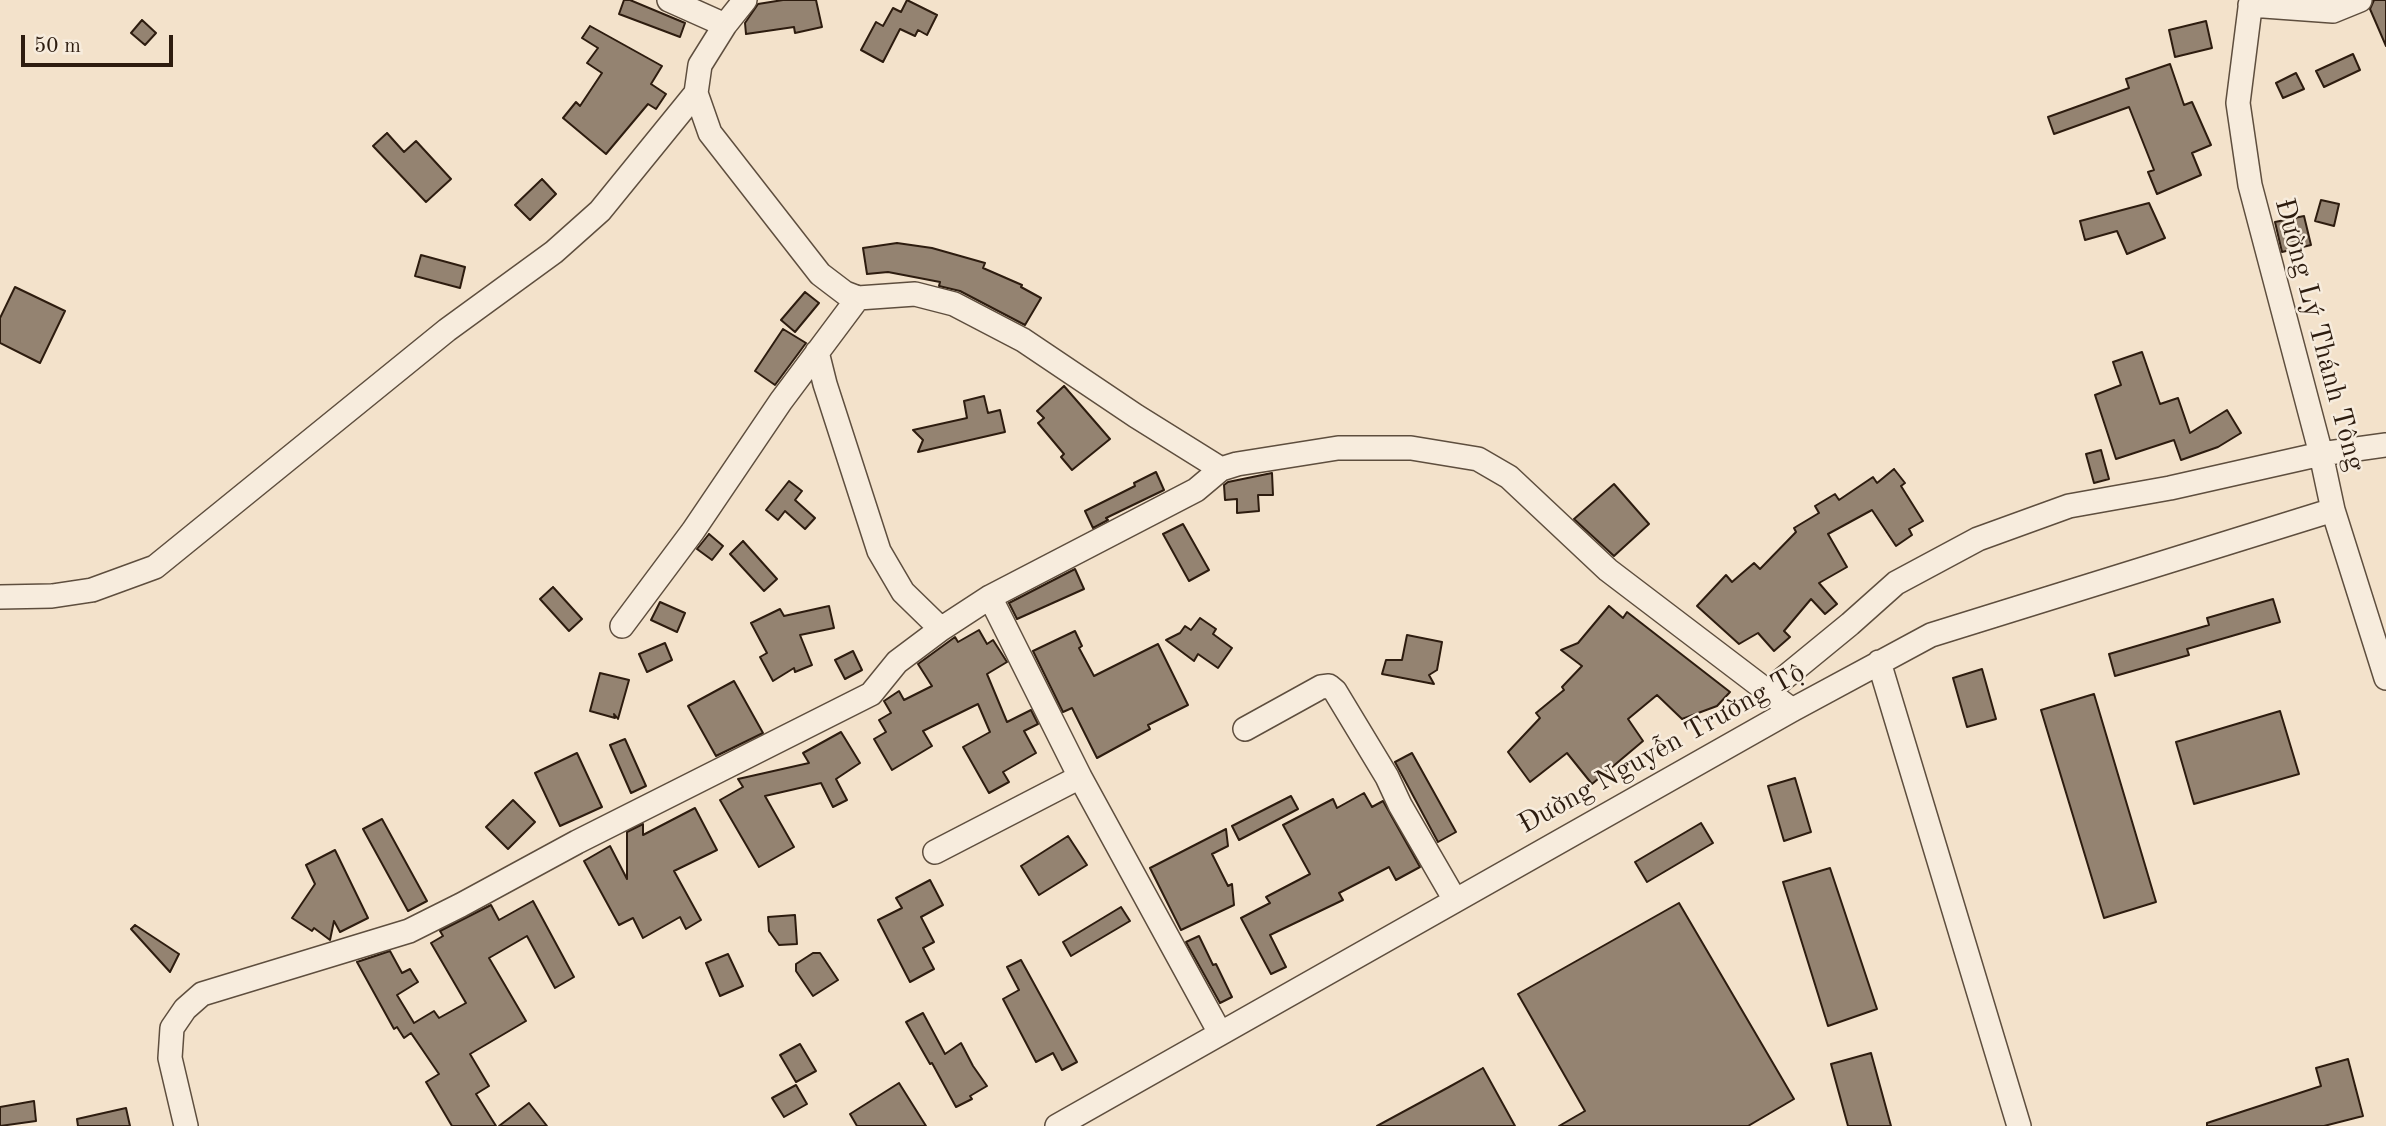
<!DOCTYPE html>
<html>
<head>
<meta charset="utf-8">
<style>
  body { margin:0 }
  #map { position:relative; width:2386px; height:1126px; overflow:hidden; background:#f3e2cb; font-family:"Old Standard TT",serif }
  canvas { display:block }
  .scale { position:absolute; left:21px; top:35px; width:152px; height:32px; box-sizing:border-box; border:4px solid #2d1c0f; border-top:0; padding-left:9px; font-size:21px; line-height:24px; white-space:nowrap; color:#2d1c0f; -webkit-text-stroke:5px #f7ecdd; paint-order:stroke }
</style>
</head>
<body>
<div id="map">
<canvas width="2386" height="1126"></canvas>
<div class="scale">50 m</div>
</div>
<script>
const g = document.querySelector('canvas').getContext('2d');
g.lineJoin = 'round';
function paint(path, color) { g.fillStyle = color; g.fill(path, 'evenodd'); }
const shape = rows => new Path2D(rows.map(r => 'M' + r).join(''));
function stroke(path, color, width, dash) { g.strokeStyle = color; g.lineWidth = width; g.lineCap = dash ? 'butt' : 'round'; g.setLineDash(dash || []); g.stroke(path); }
function drawText(font, color, halo, rows, align = 'center') {
  g.font = font + ' "Old Standard TT",serif'; g.lineWidth = 5; g.setLineDash([]); g.textBaseline = 'middle'; g.strokeStyle = halo; g.fillStyle = color; for (const [text, x, y, turn = 0] of rows) {
    g.save(); g.translate(x, y); g.rotate((+turn || 0) * Math.PI / 180); g.textAlign = isNaN(turn) ? turn : align; if (halo) g.strokeText(text, 0, 0); g.fillText(text, 0, 0); g.restore();
  }
}
const building = shape([
  [624,0,630,0,685,23,680,37,619,14,624,0],
  [783,0,816,0,822,27,795,33,794,27,746,34,745,23,758,4,783,0],
  [907,0,937,15,927,35,918,30,915,36,900,29,883,62,861,50,876,22,883,26,893,8,901,12,907,0],
  [2374,0,2386,0,2386,46,2370,9,2374,0],
  [142,20,156,33,145,45,131,33,142,20],
  [2206,21,2212,48,2175,57,2169,30,2206,21],
  [590,26,662,66,651,84,666,94,656,109,648,104,606,154,563,118,576,102,580,106,602,73,587,63,598,48,582,38,590,26],
  [2353,54,2360,70,2324,87,2316,71,2353,54],
  [2170,64,2184,105,2192,102,2211,145,2192,153,2201,175,2157,194,2148,172,2154,170,2129,107,2054,134,2048,117,2129,88,2126,79,2170,64],
  [2296,73,2304,89,2283,98,2276,83,2296,73],
  [387,133,404,152,416,141,451,179,426,202,373,146,387,133],
  [542,179,556,194,530,220,515,205,542,179],
  [2321,200,2339,204,2334,226,2315,221,2321,200],
  [2149,203,2165,238,2127,254,2117,231,2085,240,2080,221,2149,203],
  [2304,216,2311,245,2282,252,2275,222,2304,216],
  [897,243,932,248,985,263,983,268,1022,285,1021,287,1041,298,1025,325,960,291,939,286,940,282,888,272,867,274,863,248,897,243],
  [421,255,465,267,460,288,415,276,421,255],
  [15,287,65,311,40,363,0,343,0,318,15,287],
  [805,292,819,303,795,332,781,320,805,292],
  [783,329,806,343,775,385,755,371,783,329],
  [2142,352,2160,404,2178,398,2190,433,2227,410,2241,433,2218,447,2181,460,2174,440,2116,459,2095,395,2121,385,2113,362,2142,352],
  [1064,386,1110,439,1072,470,1061,457,1064,454,1038,423,1044,418,1037,411,1064,386],
  [984,396,988,413,1000,410,1005,432,918,452,923,440,913,430,967,418,964,401,984,396],
  [2101,450,2109,479,2094,483,2086,454,2101,450],
  [1894,469,1905,483,1901,486,1923,521,1909,529,1912,535,1896,546,1872,510,1828,534,1847,567,1819,583,1837,604,1825,614,1811,599,1784,631,1790,637,1774,651,1758,633,1739,644,1697,606,1726,575,1732,582,1754,563,1760,569,1796,532,1794,528,1819,513,1815,506,1835,494,1839,500,1873,477,1877,483,1894,469],
  [1156,472,1164,490,1106,518,1108,520,1093,528,1085,511,1135,486,1134,483,1156,472],
  [1272,473,1273,495,1258,495,1259,511,1237,513,1237,499,1225,500,1224,485,1228,482,1272,473],
  [789,481,802,491,795,500,815,518,805,529,785,511,778,520,766,510,789,481],
  [1614,484,1649,524,1614,556,1574,519,1614,484],
  [1183,524,1209,570,1189,581,1163,534,1183,524],
  [709,534,723,546,712,560,697,549,709,534],
  [743,541,777,579,764,591,730,554,743,541],
  [1075,569,1084,589,1017,619,1009,603,1075,569],
  [553,587,582,619,569,631,540,599,553,587],
  [2273,599,2280,622,2187,649,2189,655,2115,676,2109,654,2209,625,2207,618,2273,599],
  [660,602,685,613,677,632,651,620,660,602],
  [829,606,834,628,800,635,812,665,795,672,794,668,773,681,760,657,767,653,751,623,780,609,784,616,829,606],
  [1609,606,1623,618,1627,612,1730,692,1717,706,1682,719,1657,695,1628,719,1643,741,1592,784,1567,753,1530,782,1508,752,1540,718,1536,713,1564,690,1562,687,1582,666,1561,650,1578,643,1609,606],
  [1200,618,1216,629,1213,634,1232,648,1218,668,1198,654,1194,661,1166,640,1180,633,1185,626,1191,630,1200,618],
  [979,630,987,644,993,640,1007,662,987,674,1007,722,1031,710,1038,724,1024,731,1036,753,1003,772,1009,782,989,793,963,747,990,732,978,704,923,731,932,746,892,770,874,739,886,732,879,720,891,713,884,701,899,691,904,700,932,686,918,664,955,637,958,642,979,630],
  [1075,631,1082,646,1079,648,1094,676,1158,644,1188,705,1148,725,1150,729,1097,758,1072,708,1063,712,1033,651,1075,631],
  [1407,635,1442,642,1437,670,1429,675,1434,684,1382,674,1386,660,1402,660,1407,635],
  [665,643,672,660,647,672,639,654,665,643],
  [853,651,862,670,845,679,835,660,853,651],
  [1982,669,1996,719,1967,727,1953,678,1982,669],
  [600,673,629,680,618,719,614,714,615,718,590,711,600,673],
  [734,681,763,733,716,756,688,706,734,681],
  [2094,694,2156,902,2104,918,2041,710,2094,694],
  [2280,711,2299,774,2194,804,2176,742,2280,711],
  [841,732,860,763,836,779,847,800,833,807,821,783,765,796,794,847,759,867,720,800,743,787,738,779,809,763,803,753,841,732],
  [625,739,646,786,631,793,610,745,625,739],
  [577,753,602,807,560,826,535,773,577,753],
  [1412,753,1456,832,1438,842,1395,762,1412,753],
  [1795,778,1811,832,1784,841,1768,786,1795,778],
  [1364,793,1372,807,1383,801,1420,867,1396,880,1389,867,1339,893,1343,900,1270,935,1286,967,1271,974,1241,918,1270,903,1266,897,1310,874,1283,825,1333,799,1337,808,1364,793],
  [1291,796,1298,809,1239,840,1232,826,1291,796],
  [513,800,535,822,508,849,486,827,513,800],
  [695,808,717,850,674,871,701,920,686,929,680,917,643,938,633,918,619,925,584,861,610,846,627,879,627,832,643,824,643,835,695,808],
  [382,819,427,901,408,911,363,829,382,819],
  [1701,823,1713,843,1647,882,1635,862,1701,823],
  [1226,829,1228,846,1212,854,1228,886,1232,884,1234,905,1181,930,1150,868,1226,829],
  [1068,836,1087,865,1039,895,1021,866,1068,836],
  [335,850,368,918,340,932,334,921,330,940,314,928,312,931,292,918,315,884,306,865,335,850],
  [1830,868,1877,1009,1828,1026,1783,882,1830,868],
  [930,880,943,905,921,917,934,942,923,948,934,969,910,982,878,920,902,908,896,898,930,880],
  [533,901,574,977,555,988,527,936,489,958,526,1021,470,1054,489,1086,476,1094,496,1126,452,1126,426,1082,439,1074,411,1033,404,1038,397,1027,394,1029,357,962,390,951,402,973,410,969,418,982,397,995,414,1023,434,1011,439,1018,466,1003,431,943,443,936,440,931,491,905,499,920,533,901],
  [1679,903,1794,1099,1748,1126,1559,1126,1585,1111,1518,994,1679,903],
  [1121,907,1130,921,1071,956,1063,942,1121,907],
  [795,915,797,944,779,945,769,931,768,917,795,915],
  [135,925,179,954,170,972,131,929,135,925],
  [1199,936,1213,965,1216,964,1232,997,1220,1003,1186,942,1199,936],
  [813,953,820,953,838,980,813,996,796,971,796,964,813,953],
  [728,954,743,986,720,996,706,963,728,954],
  [1021,960,1077,1062,1062,1070,1053,1053,1036,1062,1003,999,1019,990,1007,967,1021,960],
  [923,1013,945,1054,961,1043,973,1066,987,1086,970,1096,972,1099,956,1107,932,1063,930,1064,906,1022,923,1013],
  [800,1044,816,1071,796,1082,780,1055,800,1044],
  [1871,1053,1891,1126,1848,1126,1831,1064,1871,1053],
  [2348,1059,2363,1116,2324,1126,2207,1126,2207,1123,2321,1086,2316,1068,2348,1059],
  [1483,1068,1515,1126,1377,1126,1449,1087,1483,1068],
  [899,1083,926,1126,857,1126,850,1114,899,1083],
  [796,1085,807,1104,784,1117,772,1098,796,1085],
  [34,1101,36,1121,0,1126,0,1107,34,1101],
  [529,1103,547,1126,499,1126,529,1103],
  [126,1108,130,1126,78,1126,77,1119,126,1108]
]);
const minor = shape([
  [669,0,725,25],
  [745,0,725,25,700,65,696,93,710,133,820,274,845,293,858,298,915,294,954,304,1023,340,1136,416,1221,469,1237,464,1338,448,1411,448,1478,459,1509,477,1608,570,1792,710],
  [2251,0,2238,103,2250,185,2321,454,2333,510,2386,678],
  [2250,5,2333,11,2360,0],
  [817,352,825,384,879,551,903,592,941,629],
  [0,597,52,596,92,590,155,567,447,330,554,252,600,211,696,93],
  [990,597,1080,777,1220,1033],
  [622,626,693,531,781,401,858,298],
  [1879,662,2019,1126],
  [1767,692,1850,624,1896,583,1978,539,2069,506,2170,488,2321,454,2386,445],
  [1245,729,1321,687,1329,686,1335,691,1387,777,1400,805,1455,900],
  [935,852,1080,777],
  [186,1126,170,1058,172,1028,185,1009,202,994,409,931,461,905,577,842,871,694,897,662,941,629,990,597,1196,490,1221,469],
  [1057,1126,1792,710,1931,635,2333,510]
]);
const streetNames = [
  ["Đường Lý Thánh Tông",2319,335,75],
  ["Đường Nguyễn Trường Tộ",1662,749,-29]
];
paint(building, '#948371');
stroke(building, '#2d1c0f', 2);
stroke(minor, '#5e4e3e', 26);
stroke(minor, '#f7ecdd', 23);
drawText('28px', '#2d1c0f', '#f7ecdd', streetNames);
</script>
</body>
</html>
